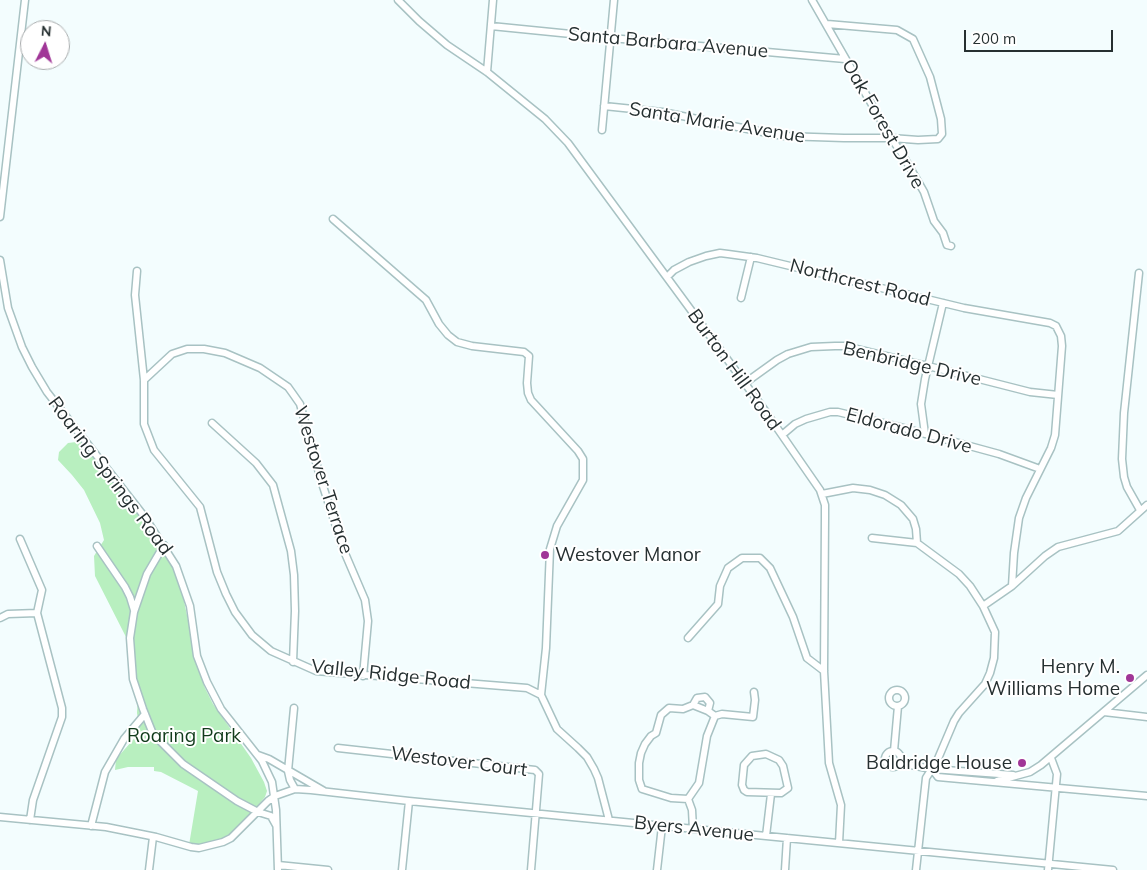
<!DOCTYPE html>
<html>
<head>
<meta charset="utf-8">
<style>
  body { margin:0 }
  #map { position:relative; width:1147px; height:870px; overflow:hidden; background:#f3fdfe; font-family:Mulish,sans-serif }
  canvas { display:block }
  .north { position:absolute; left:20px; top:20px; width:50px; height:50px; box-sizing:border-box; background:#fff; border:1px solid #a8acad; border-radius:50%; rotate:5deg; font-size:14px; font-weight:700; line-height:20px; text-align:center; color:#263031 }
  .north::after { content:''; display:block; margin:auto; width:18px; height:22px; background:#a03697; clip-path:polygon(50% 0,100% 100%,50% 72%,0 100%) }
  .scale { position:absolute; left:964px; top:30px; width:149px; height:22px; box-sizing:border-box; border:2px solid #263031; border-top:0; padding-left:6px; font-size:15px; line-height:18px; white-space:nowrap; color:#263031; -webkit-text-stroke:4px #fff; paint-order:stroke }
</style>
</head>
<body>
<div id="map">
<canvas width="1147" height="870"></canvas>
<div class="north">N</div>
<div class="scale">200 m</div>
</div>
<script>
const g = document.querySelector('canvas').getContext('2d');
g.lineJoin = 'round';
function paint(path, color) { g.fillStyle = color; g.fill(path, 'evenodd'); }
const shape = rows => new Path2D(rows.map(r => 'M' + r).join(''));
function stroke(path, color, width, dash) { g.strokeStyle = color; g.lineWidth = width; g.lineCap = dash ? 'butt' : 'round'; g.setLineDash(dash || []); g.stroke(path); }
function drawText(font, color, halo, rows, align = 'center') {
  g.font = font + ' Mulish,sans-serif'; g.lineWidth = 4; g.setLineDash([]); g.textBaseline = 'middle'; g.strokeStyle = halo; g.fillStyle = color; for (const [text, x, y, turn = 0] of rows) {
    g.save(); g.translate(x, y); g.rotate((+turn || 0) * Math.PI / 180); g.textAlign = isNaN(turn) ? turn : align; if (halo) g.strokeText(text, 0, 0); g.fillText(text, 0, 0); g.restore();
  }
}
const green = shape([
  [84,441,131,506,150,529,174,570,184,601,198,668,205,688,213,704,251,758,264,782,267,791,265,797,248,817,223,840,199,846,189,845,198,791,161,772,154,771,154,767,128,767,115,770,116,759,140,732,137,713,138,697,126,637,95,576,94,556,104,540,100,523,84,490,72,475,58,460,59,452,68,443]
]);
const minor = shape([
  [398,0,419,21,447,45,487,72,545,119,568,143,766,412,820,490,825,505,825,517,824,671,829,763,841,805,839,843],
  [812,0,891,138,901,152,924,192,934,221,943,233,947,245,951,246],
  [491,26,611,38,845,59],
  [487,72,493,0],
  [604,106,662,112,783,136,844,138,891,138,918,140,938,139,942,134,941,119,930,77,913,39,897,30,827,24],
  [602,130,614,0],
  [0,217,25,0],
  [333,219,426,300,439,324,448,335,457,342,472,346,524,352,529,356,527,383,528,393,531,400,578,451,583,459,583,480,557,526,550,549,546,648,541,695,557,729,578,748,587,757,594,769,598,778,609,820],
  [0,260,8,308,22,347,32,367,47,392,144,516,176,566,190,606,197,656,207,682,221,709,262,761,272,782,276,810,278,870],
  [137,271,135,295,144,380,144,424,154,450,200,507,217,572,226,594,235,612,252,635,271,651,316,671,527,688,541,695],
  [1139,273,1124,413,1122,459,1124,477,1127,487,1140,510],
  [667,277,674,270,689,262,706,256,720,253,728,254,757,258,964,308,1050,323,1056,326,1061,336,1062,346,1055,435,1051,448,1026,498,1019,518,1014,553,1012,586,983,606],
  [741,298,751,257],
  [144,380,172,354,187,349,204,349,225,353,260,368,288,387,293,394,300,404,321,480,344,551,365,600,368,621,363,676],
  [745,383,777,360,788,354,811,347,835,346,845,346,928,366,1030,392,1058,395],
  [212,423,256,463,273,485,291,551,294,575,295,611,293,662],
  [925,434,921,404,925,379,943,303],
  [782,435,795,424,806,419,830,412,838,412,900,427,999,454,1040,469],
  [822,494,853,488,870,490,885,495,901,505,913,519,916,529,917,543,959,574,970,586,983,606,995,632,994,658,990,673,985,684,959,713,954,721,937,761,926,778,916,870],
  [872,538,917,543],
  [20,539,42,590,37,613,62,708,62,717,33,800,30,820],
  [164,545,147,574,134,612,130,638,133,679,143,709,153,734,183,764,237,801,258,812,271,816,276,825],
  [97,546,125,587,130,597,134,610],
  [1012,586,1045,556,1058,547,1118,531,1147,505],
  [0,618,8,614,37,613],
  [688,638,718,604,720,586,728,568,742,558,760,558,770,568,793,617,807,658,824,671],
  '889 698a8 8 0 1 1 16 0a8 8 0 1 1-16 0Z',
  [693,705,697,698,705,697,710,703,708,711],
  [294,708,288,771,290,780,295,789],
  [1104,712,1147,717],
  [338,748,535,770,539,774,531,870],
  [894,751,898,706],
  '885 759a8 8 0 1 1 16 0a8 8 0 1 1-16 0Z',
  [766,754,779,760,783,766,788,788,781,793,747,792,744,790,742,785,744,765,752,756,766,754],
  [258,755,269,759,324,791],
  [900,763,932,769,1013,775],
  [932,769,938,777,1147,796],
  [997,781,1030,772,1041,765,1147,675],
  [688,799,671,798,642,789,639,780,639,763,641,753,645,744,651,736,656,733,661,715,669,708,683,709,693,705,708,711,715,716],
  [0,817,106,827,156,837,191,847,199,848,223,842,231,838,268,801,275,796,295,789,311,790,409,801,1113,870],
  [91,826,105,772,124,739,145,714],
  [693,829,692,810,688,799,699,783,707,736,715,716,722,714,753,717,755,700,754,692],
  [766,836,771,794],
  [278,865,328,870],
  [149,870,153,837],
  [402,870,409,801],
  [657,870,662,826],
  [785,870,787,838],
  [1048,870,1057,774,1051,758]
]);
const markers = [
  [545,555,5,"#a03697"],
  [1130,678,5,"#a03697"],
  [1022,763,5,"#a03697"]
];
const streetNames = [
  ["Santa Barbara Avenue",668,43,5],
  ["Santa Marie Avenue",717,123,9],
  ["Oak Forest Drive",883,124,60],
  ["Northcrest Road",860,283,14],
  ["Benbridge Drive",912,364,13],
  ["Burton Hill Road",734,370,54],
  ["Eldorado Drive",909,431,15],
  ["Roaring Springs Road",110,476,53],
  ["Westover Terrace",323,480,72],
  ["Valley Ridge Road",391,675,6],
  ["Westover Court",459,762,7],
  ["Byers Avenue",694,829,6]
];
const poiNames = [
  ["Westover Manor",555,555,"left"],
  ["Henry M.",1120,667],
  ["Williams Home",1120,689],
  ["Baldridge House",1012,763]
];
const parkNames = [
  ["Roaring Park",184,736]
];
paint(green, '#b8efbf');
stroke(minor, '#a8c2c3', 9);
stroke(minor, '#fff', 6);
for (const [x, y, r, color] of markers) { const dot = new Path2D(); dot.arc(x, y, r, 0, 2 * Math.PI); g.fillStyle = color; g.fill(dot); stroke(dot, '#fff', 2); }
drawText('19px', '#263031', '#fff', streetNames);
drawText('19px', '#263031', '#fff', poiNames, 'right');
drawText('19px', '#113b1b', '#fff', parkNames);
</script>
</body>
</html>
